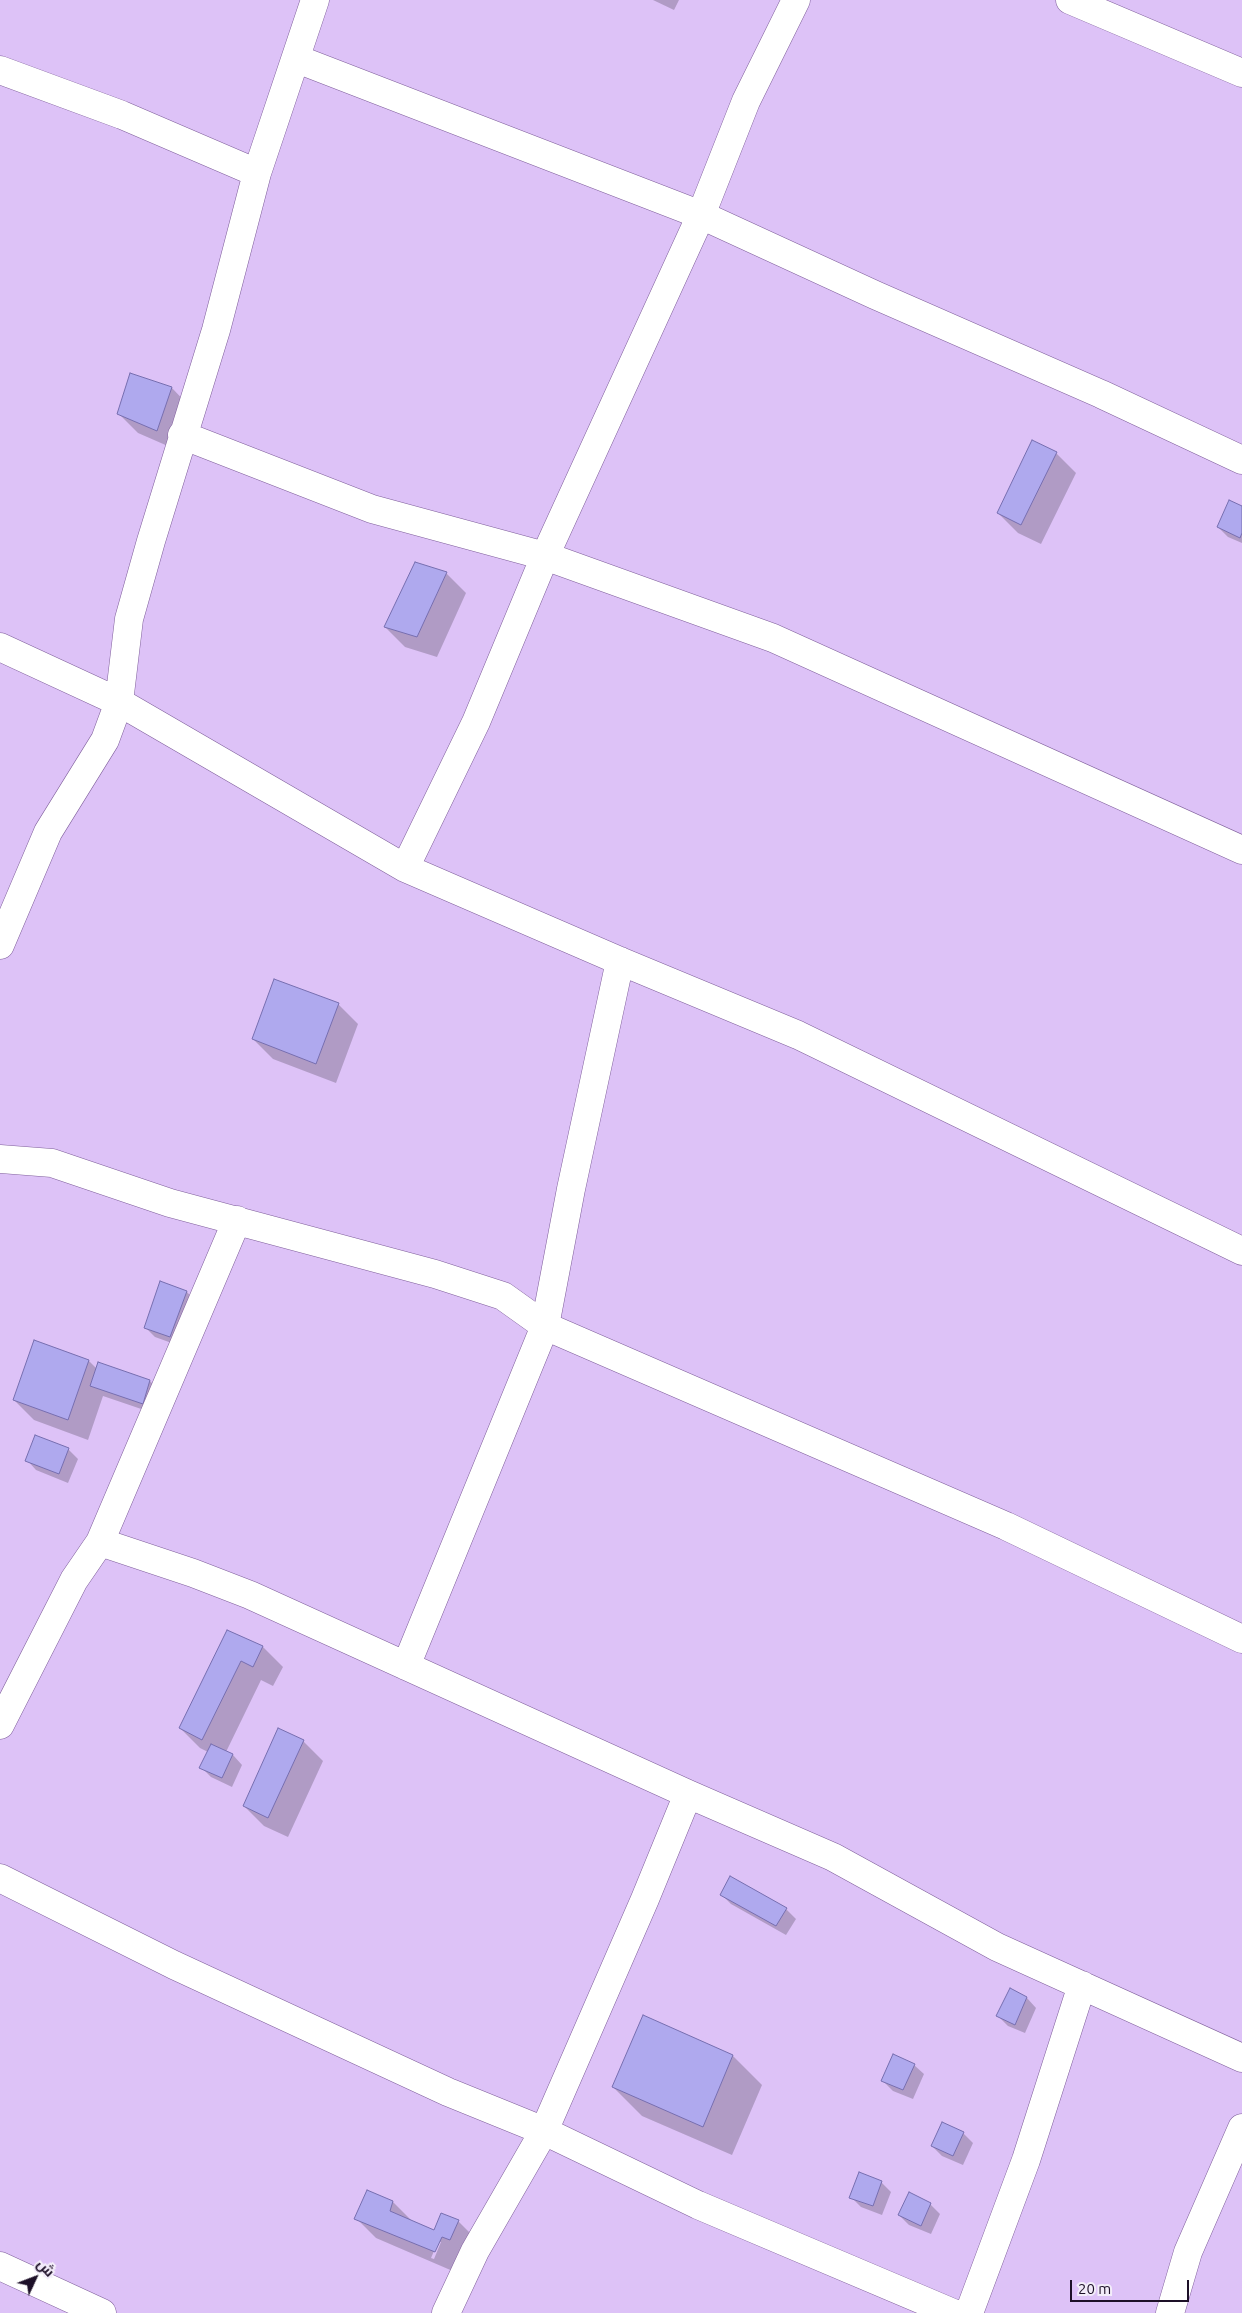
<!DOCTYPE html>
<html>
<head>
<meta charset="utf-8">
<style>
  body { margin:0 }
  #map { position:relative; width:1242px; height:2313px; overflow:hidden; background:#ddc2f7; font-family:Ubuntu,Cairo,sans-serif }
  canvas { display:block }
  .north { position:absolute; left:10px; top:2253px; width:50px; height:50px; -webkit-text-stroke:4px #f3edfa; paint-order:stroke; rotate:47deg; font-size:14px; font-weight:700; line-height:20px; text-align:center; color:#1d1028 }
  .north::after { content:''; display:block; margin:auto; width:18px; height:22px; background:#1d1028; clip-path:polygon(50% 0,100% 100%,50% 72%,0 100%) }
  .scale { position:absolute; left:1070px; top:2280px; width:119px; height:22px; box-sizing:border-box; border:2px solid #1d1028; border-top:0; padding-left:6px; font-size:15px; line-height:18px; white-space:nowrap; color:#1d1028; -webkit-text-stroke:4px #f3edfa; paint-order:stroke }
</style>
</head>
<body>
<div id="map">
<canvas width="1242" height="2313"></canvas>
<div class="north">ش</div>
<div class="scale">20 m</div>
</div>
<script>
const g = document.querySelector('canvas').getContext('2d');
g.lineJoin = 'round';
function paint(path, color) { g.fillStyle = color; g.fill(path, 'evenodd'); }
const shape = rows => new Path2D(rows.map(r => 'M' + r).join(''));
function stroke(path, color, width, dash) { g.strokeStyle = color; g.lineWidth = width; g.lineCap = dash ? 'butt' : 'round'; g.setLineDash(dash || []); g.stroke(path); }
const shadow = shape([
  [653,0,679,0,674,10],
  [172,388,191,408,177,450,138,433,118,413],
  [1056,453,1076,473,1041,544,1018,533,998,513],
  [1242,508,1242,543,1228,537,1218,527],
  [415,563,446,573,466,593,437,657,405,647,385,627],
  [338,1004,358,1024,336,1083,273,1059,253,1039],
  [161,1283,187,1292,196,1302,180,1346,155,1337,145,1327],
  [35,1342,89,1361,97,1369,99,1364,150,1381,160,1391,153,1413,103,1396,88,1440,34,1420,14,1400],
  [68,1449,78,1459,68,1483,36,1470,27,1460],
  [228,1631,263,1647,283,1667,273,1686,261,1680,226,1752,233,1755,242,1765,232,1787,211,1777,201,1767,208,1752,200,1748,180,1728],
  [303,1741,323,1761,288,1837,264,1826,244,1806],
  [722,1895,786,1909,796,1919,786,1935,731,1904],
  [1010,1990,1027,1998,1036,2008,1025,2033,1008,2026,998,2016],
  [643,2017,733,2056,762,2085,732,2155,642,2116,613,2087],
  [914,2065,924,2074,913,2099,893,2091,883,2081],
  [963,2133,973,2143,963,2165,942,2156,932,2146],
  [881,2182,891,2192,882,2215,861,2207,851,2197],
  [367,2191,393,2202,412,2221,435,2231,458,2221,478,2241,455,2272,376,2238,356,2218],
  [438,2242,441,2242,434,2259,431,2258],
  [930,2204,940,2214,931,2234,909,2225,899,2215]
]);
const building = shape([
  [130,373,172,387,157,431,117,414,130,373],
  [1032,440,1057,452,1021,525,997,513,1032,440],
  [1229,500,1242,506,1242,533,1240,538,1217,527,1229,500],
  [415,562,447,572,417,637,384,627,415,562],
  [274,979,339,1003,316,1064,252,1039,274,979],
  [160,1281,187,1291,170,1337,144,1328,160,1281],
  [34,1340,89,1360,68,1420,13,1400,34,1340],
  [98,1362,150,1380,143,1404,90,1386,98,1362],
  [35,1435,69,1448,59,1474,25,1461,35,1435],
  [227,1630,263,1646,253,1667,241,1661,202,1740,179,1728,227,1630],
  [278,1728,304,1740,268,1818,243,1806,278,1728],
  [211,1744,233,1754,222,1778,199,1768,211,1744],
  [730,1876,787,1908,776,1926,720,1895,730,1876],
  [1010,1988,1027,1997,1015,2025,996,2016,1010,1988],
  [643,2015,733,2055,703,2127,612,2087,643,2015],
  [893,2054,915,2064,903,2090,881,2081,893,2054],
  [942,2122,964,2132,953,2156,931,2146,942,2122],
  [859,2172,882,2181,873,2206,849,2198,859,2172],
  [367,2190,393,2201,390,2211,434,2230,441,2213,459,2220,450,2240,442,2237,435,2252,354,2219,367,2190],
  [909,2192,931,2203,921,2226,898,2215,909,2192]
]);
const minor = shape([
  [796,0,746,101,701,215,875,295,1101,394,1242,460],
  [1070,0,1242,73],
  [297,59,701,215,545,556,476,722,405,868],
  [0,70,122,115,257,173],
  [182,435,372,509,545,556,773,638,1242,850],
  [0,647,119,702,405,868,620,961,798,1035,1242,1251],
  [0,945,48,832,105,740,119,702,129,619,151,541,216,330,257,173,315,0],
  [620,961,571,1189,545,1326,1006,1526,1242,1639],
  [0,1159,52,1163,170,1203,435,1274,503,1296,545,1326,406,1666],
  [100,1542,193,1573,250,1595,688,1794,833,1857,997,1947,1242,2058],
  [0,1725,74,1580,100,1542,237,1220],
  [0,1878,174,1965,448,2092,544,2131,698,2205,953,2313],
  [0,2266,102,2313],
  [446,2313,475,2251,544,2131,645,1899,688,1794],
  [969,2313,1026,2160,1082,1985],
  [1170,2313,1188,2252,1242,2128]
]);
paint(shadow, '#0003');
paint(building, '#afa9ee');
stroke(building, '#766eaf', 1);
stroke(minor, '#7f5f9b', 29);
stroke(minor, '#fff', 28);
</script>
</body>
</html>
